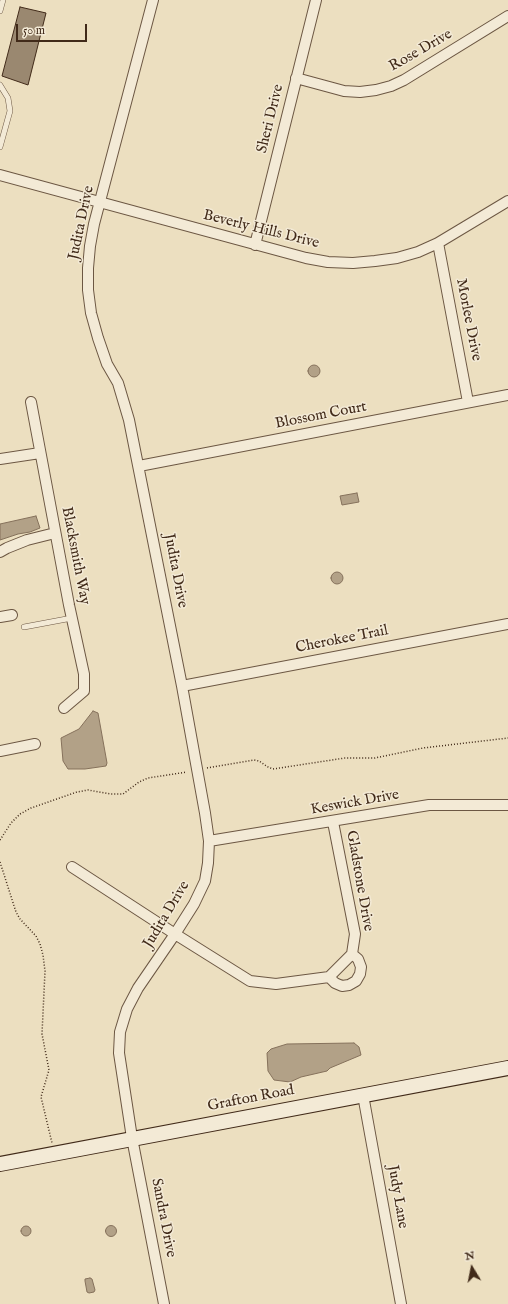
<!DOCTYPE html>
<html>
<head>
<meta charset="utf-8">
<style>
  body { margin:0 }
  #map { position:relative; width:508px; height:1304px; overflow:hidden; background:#ecdfc0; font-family:"IM FELL English",serif }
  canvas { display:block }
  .north { position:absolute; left:452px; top:1248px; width:40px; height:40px; -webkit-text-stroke:3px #f3ead6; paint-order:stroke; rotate:350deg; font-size:11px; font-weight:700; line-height:16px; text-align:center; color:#412a19 }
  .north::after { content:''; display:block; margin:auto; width:14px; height:18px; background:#412a19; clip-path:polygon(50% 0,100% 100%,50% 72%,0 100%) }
  .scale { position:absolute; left:16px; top:24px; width:71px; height:18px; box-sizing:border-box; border:2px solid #412a19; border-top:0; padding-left:5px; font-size:12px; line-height:14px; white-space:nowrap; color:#412a19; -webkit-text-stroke:3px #f3ead6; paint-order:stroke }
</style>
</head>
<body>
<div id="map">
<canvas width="508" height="1304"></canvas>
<div class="north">N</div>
<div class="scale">50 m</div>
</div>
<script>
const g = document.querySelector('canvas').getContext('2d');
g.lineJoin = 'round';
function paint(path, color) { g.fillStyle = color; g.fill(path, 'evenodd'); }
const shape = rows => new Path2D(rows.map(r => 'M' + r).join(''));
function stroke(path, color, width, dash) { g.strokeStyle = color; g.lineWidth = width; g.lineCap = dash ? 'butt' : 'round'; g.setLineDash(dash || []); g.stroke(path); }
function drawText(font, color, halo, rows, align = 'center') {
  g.font = font + ' "IM FELL English",serif'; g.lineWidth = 3; g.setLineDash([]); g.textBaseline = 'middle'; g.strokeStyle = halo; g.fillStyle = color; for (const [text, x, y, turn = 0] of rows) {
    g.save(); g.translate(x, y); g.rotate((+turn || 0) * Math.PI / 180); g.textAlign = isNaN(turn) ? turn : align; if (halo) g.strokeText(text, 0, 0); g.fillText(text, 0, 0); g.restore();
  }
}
const water = shape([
  '308 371a6 6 0 1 1 12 0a6 6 0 1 1-12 0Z',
  [357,493,359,502,342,505,340,496,357,493],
  [36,516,40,528,30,532,18,534,0,540,0,524,36,516],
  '331 578a6 6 0 1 1 12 0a6 6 0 1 1-12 0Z',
  [93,711,98,713,107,763,106,766,85,769,68,769,63,761,61,738,79,729,93,711],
  [354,1043,359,1047,361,1055,330,1068,327,1071,301,1077,290,1082,274,1080,268,1071,267,1053,271,1049,287,1044,354,1043],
  '105.5 1231a5.5 5.5 0 1 1 11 0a5.5 5.5 0 1 1-11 0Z',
  '21 1231a5 5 0 1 1 10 0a5 5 0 1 1-10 0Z',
  [90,1278,92,1279,95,1290,94,1292,89,1293,87,1292,85,1281,85,1279,90,1278]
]);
const building = shape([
  [20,7,46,13,28,85,2,76,20,7]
]);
const path = shape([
  [207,768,254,760,259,761,268,767,273,769,345,758,375,758,423,748,508,738],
  [0,840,11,823,20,814,31,808,77,792,88,790,111,794,123,794,139,782,148,778,187,772],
  [0,862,16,912,20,919,36,936,40,944,43,955,45,971,42,1034,49,1070,41,1097,52,1143]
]);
const lane = shape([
  [0,11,3,0],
  [0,85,8,98,10,111,0,147],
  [24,627,72,618]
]);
const street = shape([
  [153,0,94,224,90,246,88,268,88,290,91,313,98,338,107,364,118,383,129,420,182,686,205,813,209,841,208,863,205,881,194,904,175,934,138,988,127,1009,120,1032,119,1053,132,1138,164,1304],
  [296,78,344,91,360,92,376,90,391,86,404,80,508,16],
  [0,175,306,258,328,262,353,263,375,261,397,258,418,252,438,243,508,201],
  [438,243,468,402],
  [255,245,316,0],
  [31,402,69,605,84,674,84,691,64,708],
  [0,459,40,453],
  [139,466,508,395],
  [0,552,7,548,27,540,55,533],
  [0,617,12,615],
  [182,686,508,624],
  [0,751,35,744],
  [209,841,429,805,508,805],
  [72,867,175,934,250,981,276,984,329,977,352,954,355,934,333,822],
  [329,977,335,983,342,986,349,985,356,981,360,974,361,967,358,959,352,954],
  [363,1095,401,1304]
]);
const secondary = shape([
  [0,1164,508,1068]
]);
const streetNames = [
  ["Rose Drive",421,51,-30],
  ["Sheri Drive",271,119,-76],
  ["Judita Drive",82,223,-78],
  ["Beverly Hills Drive",261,230,14],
  ["Morlee Drive",468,320,79],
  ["Blossom Court",321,416,-11],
  ["Blacksmith Way",75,556,79],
  ["Judita Drive",175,571,79],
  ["Cherokee Trail",342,640,-11],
  ["Keswick Drive",355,803,-10],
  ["Gladstone Drive",359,881,80],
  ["Judita Drive",167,915,-59],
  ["Grafton Road",251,1099,-11],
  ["Judy Lane",397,1197,80],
  ["Sandra Drive",163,1218,79]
];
paint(water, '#b2a187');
stroke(water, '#85715b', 1);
paint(building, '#9a8870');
stroke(building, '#412a19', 1);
stroke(lane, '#6c5743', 6);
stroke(street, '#6c5743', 12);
stroke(secondary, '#412a19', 16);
stroke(path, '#412a19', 1.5, [1, 2]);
stroke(lane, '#f3ead6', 5);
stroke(street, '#f3ead6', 10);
stroke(secondary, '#f3ead6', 14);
drawText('15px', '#412a19', '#f3ead6', streetNames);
</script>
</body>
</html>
